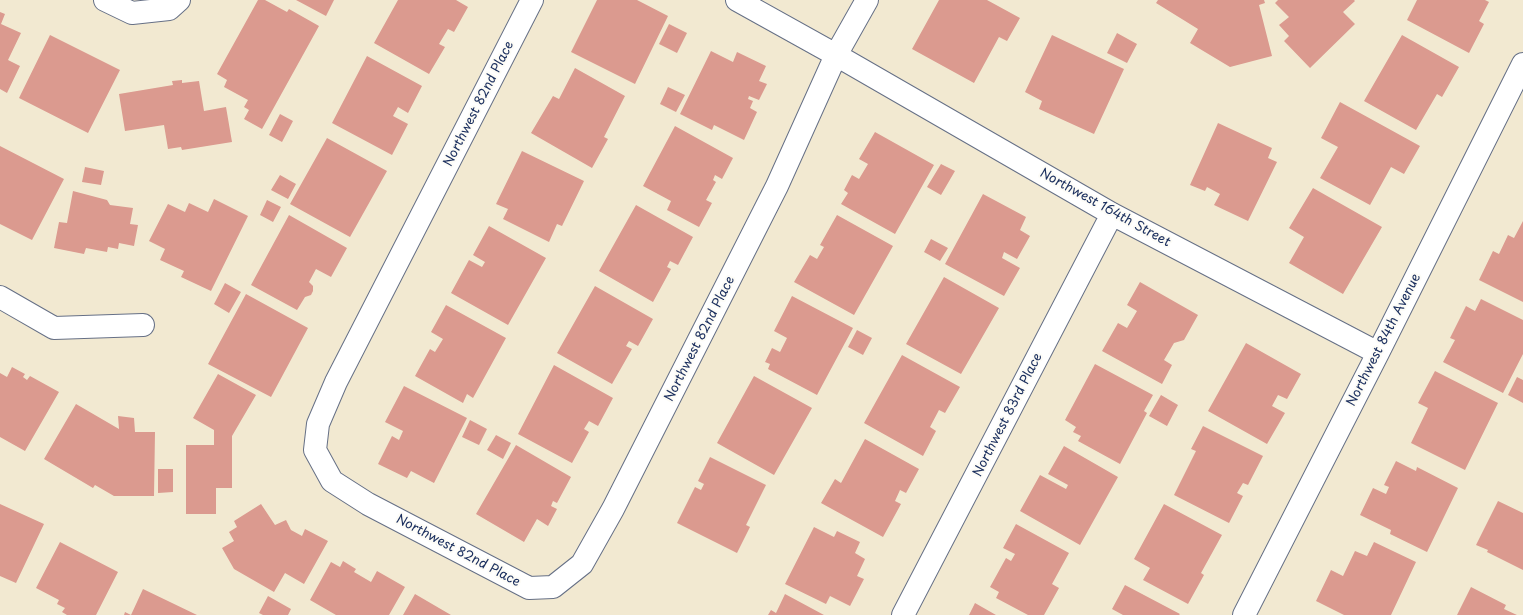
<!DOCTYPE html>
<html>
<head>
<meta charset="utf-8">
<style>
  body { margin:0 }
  canvas { display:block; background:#f2e9d1 }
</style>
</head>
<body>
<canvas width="1523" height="615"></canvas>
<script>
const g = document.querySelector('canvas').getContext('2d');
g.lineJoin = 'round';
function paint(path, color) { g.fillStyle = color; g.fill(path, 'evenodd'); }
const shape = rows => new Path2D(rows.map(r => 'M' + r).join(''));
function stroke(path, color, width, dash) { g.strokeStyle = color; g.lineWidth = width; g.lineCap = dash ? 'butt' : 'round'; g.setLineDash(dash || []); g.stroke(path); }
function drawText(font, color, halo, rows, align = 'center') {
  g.font = font + ' "Playpen Sans",sans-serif'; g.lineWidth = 4; g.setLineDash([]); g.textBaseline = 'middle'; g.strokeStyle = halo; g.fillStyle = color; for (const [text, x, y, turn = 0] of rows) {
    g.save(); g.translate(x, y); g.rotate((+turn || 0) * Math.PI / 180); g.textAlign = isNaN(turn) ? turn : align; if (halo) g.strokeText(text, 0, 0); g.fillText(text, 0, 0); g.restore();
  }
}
const building = shape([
  [258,0,265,0,287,12,289,9,319,26,262,129,244,119,249,110,244,107,248,100,224,87,227,80,217,74],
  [296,0,334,0,326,16],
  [398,0,456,0,468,7,454,32,448,29,439,44,445,47,429,74,374,43],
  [597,0,637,0,668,16,635,84,571,52],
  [939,0,987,0,1020,18,1007,41,999,37,974,83,912,49],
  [1158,0,1264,0,1265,3,1259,5,1272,56,1230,67,1190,43,1198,29,1156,3],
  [1278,0,1354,0,1355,1,1343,12,1355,24,1310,68,1284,41,1289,36,1279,25,1289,17,1275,3],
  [1417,0,1485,0,1489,2,1479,21,1484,24,1469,53,1407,20],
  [0,12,5,14,1,24,21,33,8,60,20,66,7,93,0,89],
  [669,24,687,33,677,53,659,44],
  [1117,33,1137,44,1127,63,1107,53],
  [50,35,120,70,88,133,19,98],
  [1052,35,1124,69,1094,134,1039,109,1042,101,1025,92],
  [1402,35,1459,67,1442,97,1437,94,1416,130,1364,101],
  [711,51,733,62,737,52,766,66,759,81,767,84,759,100,749,96,748,99,753,101,750,108,757,112,744,140,714,125,712,130,680,114],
  [367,56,422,86,408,113,398,107,393,116,408,124,392,155,332,123],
  [575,68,625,96,604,137,608,139,592,168,531,133,553,96,559,99],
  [182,80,182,83,199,81,204,111,226,107,232,142,182,150,181,147,168,149,164,125,125,131,119,94,173,85,172,81],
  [668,87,685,95,676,112,660,104],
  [1340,102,1420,146,1404,174,1391,167,1370,205,1320,178,1338,147,1321,138],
  [280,114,293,121,282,142,269,135],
  [1218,123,1272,148,1268,158,1277,162,1248,221,1214,205,1220,194,1207,187,1205,191,1190,185],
  [675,126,733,158,722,179,715,175,713,180,716,182,706,200,712,203,699,227,667,210,671,201,643,186],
  [875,132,934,165,895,234,841,204,848,193,844,190,852,175,859,179,868,164,859,159],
  [327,138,387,171,350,237,290,204],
  [0,146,64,179,32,240,0,224],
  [522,151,584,181,562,226,557,224,549,242,503,219,508,209,496,204],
  [941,164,955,171,941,195,927,187],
  [85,167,104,171,101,185,82,182],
  [280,175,296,184,288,199,271,190],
  [1313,188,1382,227,1343,294,1289,263,1304,237,1289,228],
  [73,191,107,200,110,205,133,208,130,224,138,225,134,246,119,243,118,249,108,247,107,252,86,248,84,254,54,248,59,222,67,223],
  [983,194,1026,217,1020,230,1030,236,1017,259,1004,252,1002,258,1020,268,1004,296,945,264],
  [214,199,248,216,211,291,181,277,184,271,160,260,165,249,149,241,168,204,185,212,189,203,208,212],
  [267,200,281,207,273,222,260,215],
  [636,205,693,237,678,265,670,261,667,267,671,269,653,302,599,271],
  [289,215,347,248,331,277,316,269,309,282,313,286,313,291,311,295,305,297,297,310,251,285],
  [837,215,893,246,854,315,794,282,810,255,817,259,824,247,820,245],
  [1523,221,1523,302,1479,280,1493,251,1499,254,1508,235,1514,238],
  [489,226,546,258,508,325,451,293,469,260,482,267,485,262,473,255],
  [931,239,948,248,940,261,924,252],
  [944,277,999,308,961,374,906,344],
  [1140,282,1198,315,1184,340,1174,343,1164,360,1172,365,1162,384,1102,351,1118,323,1127,328,1137,311,1127,305],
  [225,283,241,292,229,313,214,304],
  [595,286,653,319,638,346,629,341,626,346,632,349,612,384,557,353],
  [246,294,308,328,271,397,208,364],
  [792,296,853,328,817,395,768,369,770,364,765,362,772,348,780,352,787,338,774,331],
  [1481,299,1523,320,1523,354,1503,393,1443,362,1455,340,1450,338,1466,306,1475,311],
  [446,305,506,338,473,398,467,394,463,403,415,376,430,349,435,352,443,339,431,332],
  [857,330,872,338,863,355,848,347],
  [1246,343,1301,374,1287,399,1278,395,1272,406,1285,413,1267,444,1208,411],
  [902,355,960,387,945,413,939,410,930,427,936,431,923,456,864,423],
  [1095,364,1153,395,1144,411,1147,413,1120,464,1078,441,1081,436,1073,432,1076,427,1065,420],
  [554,365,613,398,598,426,589,421,584,429,589,432,572,463,518,434],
  [12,367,25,374,23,377,27,380,30,376,59,392,25,451,0,437,0,373,7,377],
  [1435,371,1498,403,1465,470,1411,443,1428,408,1418,403],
  [218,374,256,395,232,436,232,488,216,488,216,514,186,514,186,445,214,445,214,430,193,418],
  [754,376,812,408,774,475,717,443],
  [1517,377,1523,380,1523,403,1508,395],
  [404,386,467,418,434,483,411,471,407,478,378,464,392,436,399,440,403,431,385,422],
  [1161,395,1178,405,1167,426,1149,416],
  [76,404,119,429,118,416,134,418,135,432,155,432,154,496,114,496,95,485,93,488,44,459],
  [470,420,487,429,479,445,462,437],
  [1203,426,1263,456,1248,485,1243,483,1237,493,1243,496,1229,523,1174,495,1196,451,1191,449],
  [496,435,511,443,503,459,487,450],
  [865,439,919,469,906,493,900,490,895,501,901,504,883,537,821,503,835,479,841,483],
  [516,445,571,477,557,503,553,501,551,506,557,509,548,526,537,519,524,542,476,514],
  [1064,446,1118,477,1080,545,1020,511,1040,475,1066,489,1068,485,1048,474],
  [710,457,766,485,746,525,750,527,737,553,677,523,695,487,701,490,704,484,698,481],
  [1396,461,1416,471,1417,467,1458,488,1427,552,1390,534,1391,530,1360,515,1373,488,1386,494,1389,487,1384,485],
  [158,469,173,469,173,492,158,493],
  [1498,501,1523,513,1523,570,1487,552,1488,550,1476,545],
  [0,504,44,524,16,583,0,576],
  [261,504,275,525,286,520,291,530,302,536,305,529,328,541,304,584,285,573,274,592,234,569,222,548,234,541,229,532,237,527,234,521],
  [1164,504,1222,535,1201,573,1204,575,1188,604,1143,580,1150,568,1134,559],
  [1016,524,1069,553,1052,584,1059,588,1044,615,1028,615,996,598,999,592,990,587,1006,558,1011,561,1015,554,1003,548],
  [814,527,834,537,837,531,860,542,855,553,865,559,857,576,864,579,850,606,830,596,826,604,785,584],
  [60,542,118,572,96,615,67,615,62,612,65,608,57,604,59,600,36,588],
  [1374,542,1416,562,1391,615,1344,615,1316,601,1331,570,1343,576,1355,551,1367,556],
  [343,561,356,569,354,572,371,582,377,571,405,587,389,615,336,615,310,600,331,562,340,567],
  [1125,585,1180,614,1179,615,1123,615,1112,609],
  [1471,587,1506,605,1504,609,1517,615,1457,615],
  [143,589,197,615,124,615,125,612,131,615],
  [415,594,451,615,403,615],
  [785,594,824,615,768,615,771,610,776,613],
  [268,596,291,609,288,615,263,615,259,613],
  [975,603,996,615,969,615]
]);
const minor = shape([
  [105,0,132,13,169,9,179,0],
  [532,0,336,382,318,424,315,450,332,481,368,504,529,588,553,587,582,564,613,509,777,186,836,55,867,0],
  [737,0,836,55,1112,214,1378,353],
  [0,297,54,328,143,325],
  [903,615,1112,214],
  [1244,615,1378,353,1523,64]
]);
const streetNames = [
  ["Northwest 82nd Place",479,104,-63],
  ["Northwest 164th Street",1105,208,29],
  ["Northwest 82nd Place",700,339,-63],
  ["Northwest 84th Avenue",1384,340,-63],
  ["Northwest 83rd Place",1008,415,-63],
  ["Northwest 82nd Place",458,551,28]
];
paint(building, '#db9a8f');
stroke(minor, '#667086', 24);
stroke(minor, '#fff', 22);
drawText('13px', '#1b2f5e', '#fdfcf7', streetNames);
</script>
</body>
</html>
